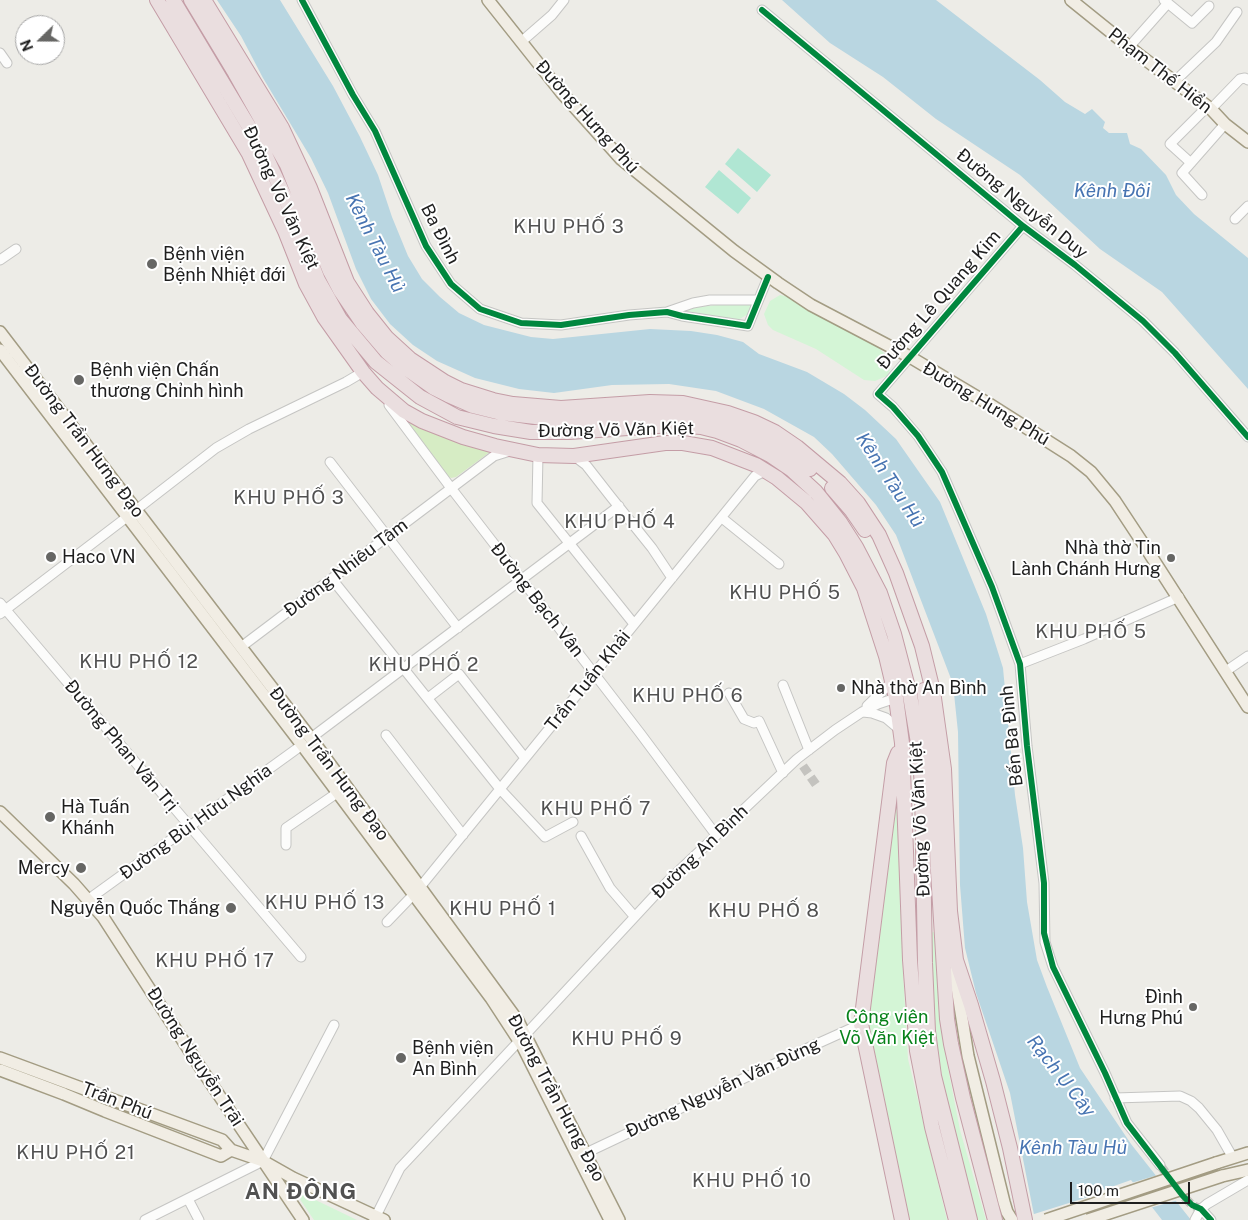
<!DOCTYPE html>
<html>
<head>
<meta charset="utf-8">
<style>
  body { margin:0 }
  #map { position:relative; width:1248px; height:1220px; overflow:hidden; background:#edece7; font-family:"Public Sans",sans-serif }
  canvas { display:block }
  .north { position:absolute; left:15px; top:15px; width:50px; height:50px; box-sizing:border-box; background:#fff; border:1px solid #a5a5a5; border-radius:50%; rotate:248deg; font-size:14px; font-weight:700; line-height:20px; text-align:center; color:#1e1e1e }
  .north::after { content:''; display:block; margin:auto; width:18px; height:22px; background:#666664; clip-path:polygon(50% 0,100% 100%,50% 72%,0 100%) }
  .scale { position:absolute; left:1070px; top:1182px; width:120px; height:22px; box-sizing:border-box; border:2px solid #1e1e1e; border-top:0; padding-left:6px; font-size:15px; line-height:18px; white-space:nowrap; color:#1e1e1e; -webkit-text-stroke:4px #fff; paint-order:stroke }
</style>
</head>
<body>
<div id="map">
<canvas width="1248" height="1220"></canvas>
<div class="north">N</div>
<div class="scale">100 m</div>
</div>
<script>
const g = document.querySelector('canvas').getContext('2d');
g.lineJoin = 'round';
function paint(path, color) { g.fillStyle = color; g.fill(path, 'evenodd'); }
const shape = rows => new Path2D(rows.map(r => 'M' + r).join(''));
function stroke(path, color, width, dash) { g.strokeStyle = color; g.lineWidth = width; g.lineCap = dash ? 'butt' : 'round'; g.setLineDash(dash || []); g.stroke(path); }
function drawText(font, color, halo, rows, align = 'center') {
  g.font = font + ' "Public Sans",sans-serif'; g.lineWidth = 4; g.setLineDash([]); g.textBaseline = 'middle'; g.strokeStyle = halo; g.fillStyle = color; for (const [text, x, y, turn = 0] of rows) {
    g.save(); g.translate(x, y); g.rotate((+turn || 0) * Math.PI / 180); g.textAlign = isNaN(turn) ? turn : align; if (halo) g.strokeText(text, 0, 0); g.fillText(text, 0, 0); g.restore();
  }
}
const grass = shape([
  [402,416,494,449,456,477,451,478,447,476]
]);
const park = shape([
  [780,295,794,298,879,348,889,358,890,370,887,376,875,381,864,380,816,349,773,330,768,325,764,314,770,301],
  [726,304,752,305,748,314,738,320,687,311,689,308],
  [899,773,902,953,908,1059,947,1220,909,1220,867,1026],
  [934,932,937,961,939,1016,947,1063,960,1130,986,1220,976,1220,946,1098,940,1064,934,1029,929,933],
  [297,1191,357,1220,314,1220,295,1192]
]);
const pitch = shape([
  [738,148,771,175,757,192,725,164],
  [719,170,751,198,738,214,705,187]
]);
const water = shape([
  [217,0,280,0,333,86,360,137,378,175,392,217,408,256,422,279,440,297,459,313,484,325,531,337,553,339,650,329,691,331,717,335,743,342,759,354,807,372,844,394,865,410,896,439,940,502,986,614,1003,668,1015,795,1023,848,1027,902,1037,960,1047,987,1080,1068,1131,1144,1191,1220,1162,1220,1131,1180,1100,1191,1096,1198,1035,1220,1010,1093,976,993,965,948,960,885,958,732,953,684,896,535,876,505,832,454,814,437,764,409,716,391,669,384,612,385,554,393,519,389,475,378,437,361,413,345,390,324,371,299,356,269,328,193,311,158,263,78,241,36],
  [782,0,936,0,1040,80,1065,102,1085,114,1092,109,1105,122,1103,128,1109,133,1127,133,1130,144,1141,149,1166,175,1176,195,1194,214,1248,258,1248,389,1162,292,1100,249,1020,175,936,119,883,77,830,43]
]);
const pier = shape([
  [1158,1175,1178,1200,1150,1208,1131,1183],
  [1126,1185,1102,1193,1099,1198,1107,1220,1032,1220,1031,1215]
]);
const minorTunnel = shape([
  [803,766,817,786],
  [1160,1165,1183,1196,1192,1205,1201,1209]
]);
const minor = shape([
  [302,0,353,95,375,131,426,246,451,284,480,309,521,323,561,325,629,315,667,312,682,316,748,326,768,277],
  [1164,0,1192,23,1209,6],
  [762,10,1023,226,1075,265,1143,321,1175,353,1248,437],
  [521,42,552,15,564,0],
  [1129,47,1168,3],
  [0,53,7,63],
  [1174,82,1216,42,1237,12],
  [1211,109,1240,79,1245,78,1248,80],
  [1191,163,1170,144,1207,107],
  [1202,195,1182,173,1225,124],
  [1235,219,1248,206],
  [1023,226,878,394,893,407,918,436,942,472,992,587,1020,664,1027,746,1044,883,1045,942,1053,967,1105,1073,1127,1123,1160,1165],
  [0,260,16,249],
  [667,312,693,303,710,300,758,300],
  [389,405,451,488,640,733,716,835],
  [538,455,537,503,634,624],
  [574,456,586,465,611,497,652,548,672,578],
  [330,462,458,628],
  [136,510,216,448,249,429,346,382,363,372],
  [722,518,779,564],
  [332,579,500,789,544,836,545,837,573,822],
  [0,603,301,957],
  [0,614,127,517],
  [241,647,494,456,510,451],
  [1020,664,1084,639,1179,597],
  [1226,671,1248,656],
  [783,685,809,750],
  [729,693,744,719,754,723,759,721,783,773],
  [428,698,459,674,525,758],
  [867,706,892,682],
  [863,712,872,713,886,718,899,729],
  [386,735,463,835],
  [311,738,619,506],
  [581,836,610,888,634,916],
  [286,845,286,828,337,793],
  [421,886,755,476,765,471],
  [89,899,302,745],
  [387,922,413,895],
  [526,1034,668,881,797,759,835,730,862,712,878,704,896,698],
  [1115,1098,1180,1096,1191,1101,1199,1108,1217,1130,1233,1158],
  [586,1153,810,1047,861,1024],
  [188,1199,199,1220],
  [1201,1209,1211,1220],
  [145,1220,263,1161,334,1025],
  [374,1220,400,1168,519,1041],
  [1195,1220,1201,1209,1207,1204,1248,1180]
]);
const major = shape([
  [488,0,561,92,621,159,734,251,778,283,811,305,910,357,989,404,1071,456,1091,472,1115,501,1144,545,1248,707],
  [1071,0,1138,54,1211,109,1225,124,1248,142],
  [0,332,319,749,518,1021,619,1220],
  [0,350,302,745,491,998,523,1047,610,1220],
  [0,812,74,884,103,917,200,1067,303,1220],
  [956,967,956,981,968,1056,1004,1202,1007,1212,1012,1220],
  [0,1058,222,1140,231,1150,263,1161,293,1178,384,1220],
  [0,1070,64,1094,105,1111,221,1156,231,1150],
  [1216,1163,1248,1153],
  [1222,1176,1248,1170]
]);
const highway = shape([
  [157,0,249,154,285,231,306,284,324,317,363,372,377,388,404,411,422,421,463,437,495,446,538,455,574,456,665,443,683,443,712,448,756,465,777,478,806,502,835,535,846,553,864,588,886,656,896,698,902,743,910,960,917,1051,932,1127,956,1220],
  [173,0,263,150,288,204,318,280,340,319,376,362,420,397,457,417,494,426,531,432,569,432,672,425,701,427,717,431,741,440,770,455,792,470,816,492,840,522,856,547,880,593,894,634,910,695,919,749,922,786,925,963,928,1031,934,1076,970,1220],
  [191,0,235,73,287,165,330,271,340,290,363,324,387,352,403,366,434,388,448,395,473,406,501,413,553,419,655,414,686,415,718,420,742,428,763,438,782,449,810,469],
  [204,0,282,128,310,188,347,282,367,313,387,338,410,359,445,382,461,390,493,400,513,404,561,408,650,402,683,403,728,413,754,422,775,432,797,447,840,483,858,503,879,535,896,573,922,646,933,691,944,769,950,911,956,960,971,1005,993,1081,1010,1148,1025,1220],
  [832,488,852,511,865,530],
  [924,690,934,769,938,871,947,1019,951,1044,963,1098,995,1220],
  [898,753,894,763,861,1024,902,1220]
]);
const majorBridge = shape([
  [1046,1220,1216,1163],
  [1088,1220,1222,1176]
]);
const cycleway = shape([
  [302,0,353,95,375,131,426,246,451,284,480,309,521,323,561,325,629,315,667,312,682,316,748,326,768,277],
  [762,10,1023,226,1075,265,1143,321,1175,353,1248,437],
  [1023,226,878,394,893,407,918,436,942,472,992,587,1020,664,1027,746,1044,883,1044,933,1053,967,1105,1073,1127,1123,1183,1196,1192,1205,1201,1209,1211,1220]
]);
const markers = [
  [152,264,6,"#666664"],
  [79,380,6,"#666664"],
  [51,557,6,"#666664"],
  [1171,558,5,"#666664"],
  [841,688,5,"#666664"],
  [50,817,6,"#666664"],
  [81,868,6,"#666664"],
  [231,908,6,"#666664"],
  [1193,1007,5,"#666664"],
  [401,1058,6,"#666664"]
];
const streetNames = [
  ["Phạm Thế Hiển",1160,71,38],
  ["Đường Hưng Phú",587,117,48],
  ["Đường Võ Văn Kiệt",281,198,65],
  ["Đường Nguyễn Duy",1022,204,39],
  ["Ba Đình",440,234,63],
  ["Đường Lê Quang Kim",939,300,-49],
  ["Đường Hưng Phú",986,404,31],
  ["Đường Võ Văn Kiệt",616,430,-1],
  ["Đường Trần Hưng Đạo",84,441,53],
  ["Đường Nhiêu Tâm",346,568,-37],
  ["Đường Bạch Vân",537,600,52],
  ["Trần Tuấn Khải",588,681,-51],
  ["Bến Ba Đình",1012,736,-96],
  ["Đường Phan Văn Trị",121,746,50],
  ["Đường Trần Hưng Đạo",329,764,53],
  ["Đường Võ Văn Kiệt",920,819,-93],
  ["Đường Bùi Hữu Nghĩa",196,822,-36],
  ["Đường An Bình",700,852,-44],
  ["Đường Nguyễn Trãi",195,1057,57],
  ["Đường Nguyễn Văn Đừng",723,1088,-25],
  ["Đường Trần Hưng Đạo",556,1098,62],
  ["Trần Phú",117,1101,21]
];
const poiNames = [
  ["Bệnh viện",163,254],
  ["Bệnh Nhiệt đới",163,275],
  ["Bệnh viện Chấn",90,370],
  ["thương Chỉnh hình",90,391],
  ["Nhà thờ Tin",1161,548,"right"],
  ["Lành Chánh Hưng",1161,569,"right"],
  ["Haco VN",62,557],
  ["Nhà thờ An Bình",851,688],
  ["Hà Tuấn",61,807],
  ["Khánh",61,828],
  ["Mercy",70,868,"right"],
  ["Nguyễn Quốc Thắng",220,908,"right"],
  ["Đình",1183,997,"right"],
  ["Hưng Phú",1183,1018,"right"],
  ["Bệnh viện",412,1048],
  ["An Bình",412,1069]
];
const parkNames = [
  ["Công viên",887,1017],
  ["Võ Văn Kiệt",887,1038]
];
const waterNames = [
  ["Kênh Đôi",1112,191],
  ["Kênh Tàu Hủ",375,243,63],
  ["Kênh Tàu Hủ",890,480,57],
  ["Rạch Ụ Cây",1061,1076,52],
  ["Kênh Tàu Hủ",1073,1148]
];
const neighbourhoodNames = [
  ["KHU PHỐ 3",569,227],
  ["KHU PHỐ 3",289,498],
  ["KHU PHỐ 4",620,522],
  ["KHU PHỐ 5",785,593],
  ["KHU PHỐ 5",1091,632],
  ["KHU PHỐ 12",139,662],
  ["KHU PHỐ 2",424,665],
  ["KHU PHỐ 6",688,696],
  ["KHU PHỐ 7",596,809],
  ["KHU PHỐ 13",325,903],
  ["KHU PHỐ 1",503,909],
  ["KHU PHỐ 8",764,911],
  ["KHU PHỐ 17",215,961],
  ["KHU PHỐ 9",627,1039],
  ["KHU PHỐ 21",76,1153],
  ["KHU PHỐ 10",752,1181]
];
const districtNames = [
  ["AN ĐÔNG",301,1192]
];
paint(grass, '#d6ecc4');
paint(park, '#d4f5d6');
paint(pitch, '#b0e6d3');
paint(water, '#b9d6e1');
paint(pier, '#edece7');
stroke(minorTunnel, '#c4c3bf', 9, [9, 4.5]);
stroke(minor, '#c5c5c3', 11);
stroke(major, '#a39c83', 14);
stroke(highway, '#c49da6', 16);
stroke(minor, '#fcfcfb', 9);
stroke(major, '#f1ede4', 11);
stroke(highway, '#eadedf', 14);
stroke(majorBridge, '#a39c83', 14, []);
stroke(majorBridge, '#f1ede4', 11);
stroke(cycleway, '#00873e', 6);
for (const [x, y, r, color] of markers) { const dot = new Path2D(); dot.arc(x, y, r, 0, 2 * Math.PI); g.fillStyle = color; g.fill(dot); stroke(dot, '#fff', 2); }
drawText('18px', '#1e1e1e', '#fff', streetNames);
drawText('18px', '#1e1e1e', '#fff', poiNames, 'left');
drawText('18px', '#07821a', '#fff', parkNames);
drawText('italic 19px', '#4774b2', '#fff', waterNames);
g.letterSpacing = '1px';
drawText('19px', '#515151', '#fff', neighbourhoodNames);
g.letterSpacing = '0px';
g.letterSpacing = '1px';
drawText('bold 22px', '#515151', '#fff', districtNames);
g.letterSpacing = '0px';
</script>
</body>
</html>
